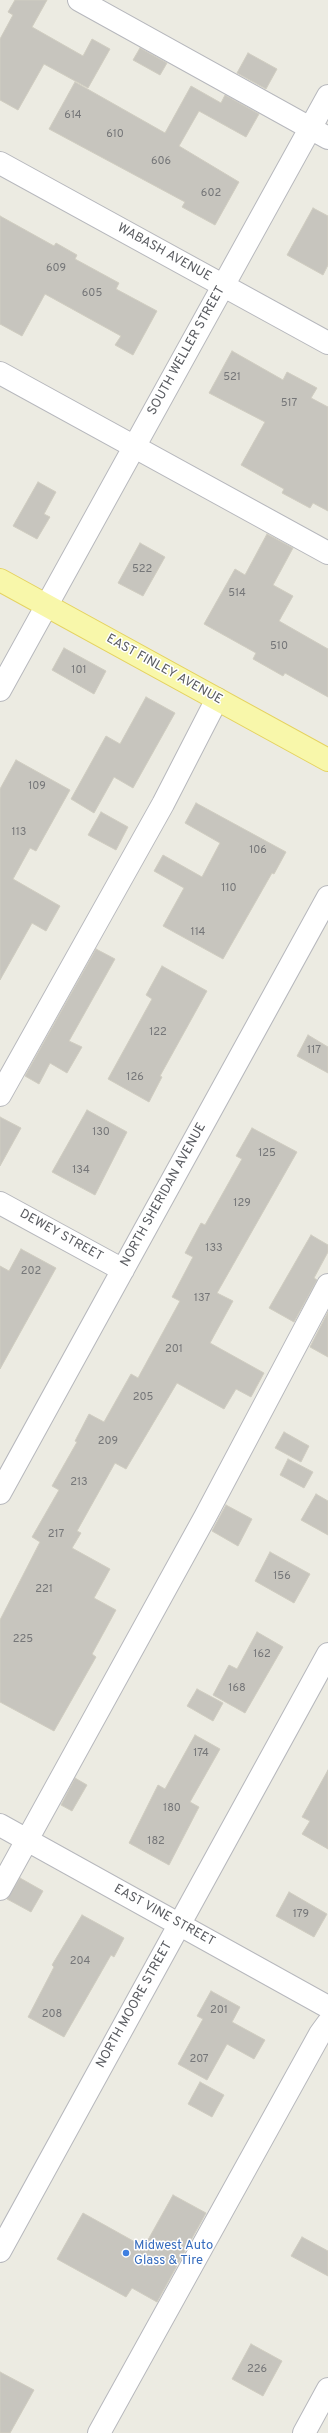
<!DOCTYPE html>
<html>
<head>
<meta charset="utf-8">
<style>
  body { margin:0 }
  canvas { display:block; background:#ecebe2 }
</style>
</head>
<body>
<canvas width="328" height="2433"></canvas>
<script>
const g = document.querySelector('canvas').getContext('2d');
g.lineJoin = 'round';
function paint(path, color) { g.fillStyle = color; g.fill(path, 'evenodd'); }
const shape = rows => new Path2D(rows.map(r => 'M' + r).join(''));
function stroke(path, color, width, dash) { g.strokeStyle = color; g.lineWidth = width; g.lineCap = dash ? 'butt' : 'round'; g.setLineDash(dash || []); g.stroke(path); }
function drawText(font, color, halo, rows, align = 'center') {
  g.font = font + ' Overpass,sans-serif'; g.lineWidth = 3; g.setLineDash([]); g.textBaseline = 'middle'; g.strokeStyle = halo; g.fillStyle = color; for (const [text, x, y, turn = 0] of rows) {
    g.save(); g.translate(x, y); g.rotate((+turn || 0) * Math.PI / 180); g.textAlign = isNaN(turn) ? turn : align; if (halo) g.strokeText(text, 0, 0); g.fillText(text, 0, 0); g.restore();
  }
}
const building = shape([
  [15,0,47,0,32,27,83,56,92,39,110,49,88,88,44,64,18,110,0,100,0,39,13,15,8,12,15,0],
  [140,48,167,63,160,75,133,60,140,48],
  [248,53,277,69,266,89,237,73,248,53],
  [75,82,165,133,191,86,221,103,225,95,259,114,246,137,199,111,179,146,239,182,215,225,182,207,185,202,49,129,75,82],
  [313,208,328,216,328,265,323,275,287,255,313,208],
  [0,216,54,246,56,243,77,255,75,259,119,283,116,289,157,311,133,355,115,345,121,336,45,294,22,336,0,324,0,216],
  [232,351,283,380,287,372,317,388,311,398,328,407,328,511,313,503,310,508,282,493,284,489,241,465,265,422,209,393,232,351],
  [38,482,56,492,44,514,50,517,37,539,13,526,38,482],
  [267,534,293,548,273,585,293,596,279,621,328,649,328,697,285,673,283,676,253,659,256,653,204,624,235,569,245,575,267,534],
  [140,543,165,557,143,596,118,583,140,543],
  [64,648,106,671,94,694,52,670,64,648],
  [146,697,175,713,133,788,114,777,94,813,71,799,106,736,120,744,146,697],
  [16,760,70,790,36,851,30,848,13,879,60,906,46,931,32,923,0,980,0,789,16,760],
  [196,803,286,852,274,874,272,873,223,959,163,926,184,888,154,871,163,855,202,877,220,843,185,823,196,803],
  [101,812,128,827,116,850,88,835,101,812],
  [96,949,115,959,69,1041,82,1047,67,1073,50,1063,39,1084,25,1076,96,949],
  [162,966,207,991,160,1076,162,1077,149,1102,108,1079,152,999,146,995,162,966],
  [308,1035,328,1047,328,1073,297,1056,308,1035],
  [87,1110,127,1132,95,1195,52,1172,87,1110],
  [0,1117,21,1128,0,1166,0,1117],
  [252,1128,297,1152,217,1293,233,1301,210,1343,264,1373,251,1397,236,1389,224,1409,177,1383,126,1469,115,1463,77,1531,81,1533,72,1548,110,1569,94,1598,116,1610,92,1654,96,1657,54,1731,0,1702,0,1620,40,1542,32,1537,59,1490,52,1486,77,1442,75,1441,89,1414,104,1422,131,1374,138,1378,180,1301,172,1297,193,1257,185,1253,201,1223,205,1225,242,1159,236,1156,252,1128],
  [311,1235,328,1245,328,1252,314,1278,317,1280,294,1322,269,1308,311,1235],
  [21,1249,56,1268,0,1369,0,1266,9,1271,21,1249],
  [328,1312,328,1357,310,1347,328,1312],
  [284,1432,309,1446,301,1462,275,1448,284,1432],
  [288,1459,313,1472,304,1488,280,1475,288,1459],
  [316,1494,328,1501,328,1535,301,1520,316,1494],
  [226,1505,252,1519,238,1546,212,1531,226,1505],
  [270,1552,310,1574,294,1603,255,1581,270,1552],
  [257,1632,283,1647,245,1713,213,1695,229,1665,237,1669,257,1632],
  [197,1689,223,1703,213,1721,187,1706,197,1689],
  [195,1735,220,1749,190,1802,199,1807,169,1865,129,1843,158,1785,165,1789,195,1735],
  [328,1770,328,1849,302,1834,310,1821,302,1817,328,1770],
  [75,1778,87,1785,72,1811,61,1805,75,1778],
  [20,1878,43,1891,31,1912,7,1899,20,1878],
  [289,1892,327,1914,314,1937,276,1916,289,1892],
  [82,1915,124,1938,114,1957,111,1955,64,2037,28,2017,54,1967,52,1965,82,1915],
  [211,1991,240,2007,232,2022,265,2040,254,2059,227,2044,207,2080,178,2064,203,2019,197,2016,211,1991],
  [200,2082,224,2095,212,2117,188,2104,200,2082],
  [173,2195,206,2213,157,2302,132,2288,126,2297,57,2259,83,2213,144,2247,173,2195],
  [302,2237,328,2251,328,2276,291,2256,302,2237],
  [251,2344,282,2361,263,2396,232,2379,251,2344],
  [0,2372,34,2390,10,2433,0,2433,0,2372]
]);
const minor = shape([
  [79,0,328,138],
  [0,163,328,343],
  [0,373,328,553],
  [0,690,328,96],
  [0,1095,163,804,217,699],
  [0,1203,123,1270],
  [0,1493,328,897],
  [0,1825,328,2007],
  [0,1889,205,1517,328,1285],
  [0,2251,328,1654],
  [99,2433,320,2034,328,2023],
  [304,2433,328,2389]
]);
const major = shape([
  [0,580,328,760]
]);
const markers = [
  [126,2253,4,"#3f7fe0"]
];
const numberNames = [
  ["614",73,116],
  ["610",115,135],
  ["606",161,162],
  ["602",211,194],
  ["609",56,269],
  ["605",92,294],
  ["521",232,378],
  ["517",289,404],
  ["522",142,570],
  ["514",237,594],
  ["510",279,647],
  ["101",79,671],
  ["109",37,787],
  ["113",19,833],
  ["106",258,851],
  ["110",229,889],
  ["114",198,933],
  ["122",158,1033],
  ["117",314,1051],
  ["126",135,1078],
  ["130",101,1133],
  ["125",267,1154],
  ["134",81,1171],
  ["129",242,1204],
  ["133",214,1249],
  ["202",31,1272],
  ["137",202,1299],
  ["201",174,1350],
  ["205",143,1398],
  ["209",108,1442],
  ["213",79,1483],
  ["217",56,1535],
  ["156",282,1577],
  ["221",44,1590],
  ["225",23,1640],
  ["162",262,1655],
  ["168",237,1689],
  ["174",201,1754],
  ["180",172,1809],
  ["182",156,1842],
  ["179",301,1915],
  ["204",80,1962],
  ["201",219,2011],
  ["208",52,2015],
  ["207",199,2060],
  ["226",257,2370]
];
const streetNames = [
  ["WABASH AVENUE",164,253,29],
  ["SOUTH WELLER STREET",187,351,-61],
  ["EAST FINLEY AVENUE",164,670,29],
  ["NORTH SHERIDAN AVENUE",164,1195,-61],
  ["DEWEY STREET",61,1236,29],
  ["EAST VINE STREET",164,1916,29],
  ["NORTH MOORE STREET",135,2005,-61]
];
const shopNames = [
  ["Midwest Auto",134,2246],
  ["Glass & Tire",134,2261]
];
paint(building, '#c7c5be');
stroke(building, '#d0cdc1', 1);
stroke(minor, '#b7b8bd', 24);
stroke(major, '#e5d361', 24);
stroke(minor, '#fff', 22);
stroke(major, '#f8f7aa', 22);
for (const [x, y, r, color] of markers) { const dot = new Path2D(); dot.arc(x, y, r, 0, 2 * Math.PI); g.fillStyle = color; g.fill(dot); stroke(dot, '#fff', 1.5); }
drawText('11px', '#757678', null, numberNames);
drawText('13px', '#5a5c61', '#fff', streetNames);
drawText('13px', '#366cbe', '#fff', shopNames, 'left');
</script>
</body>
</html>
